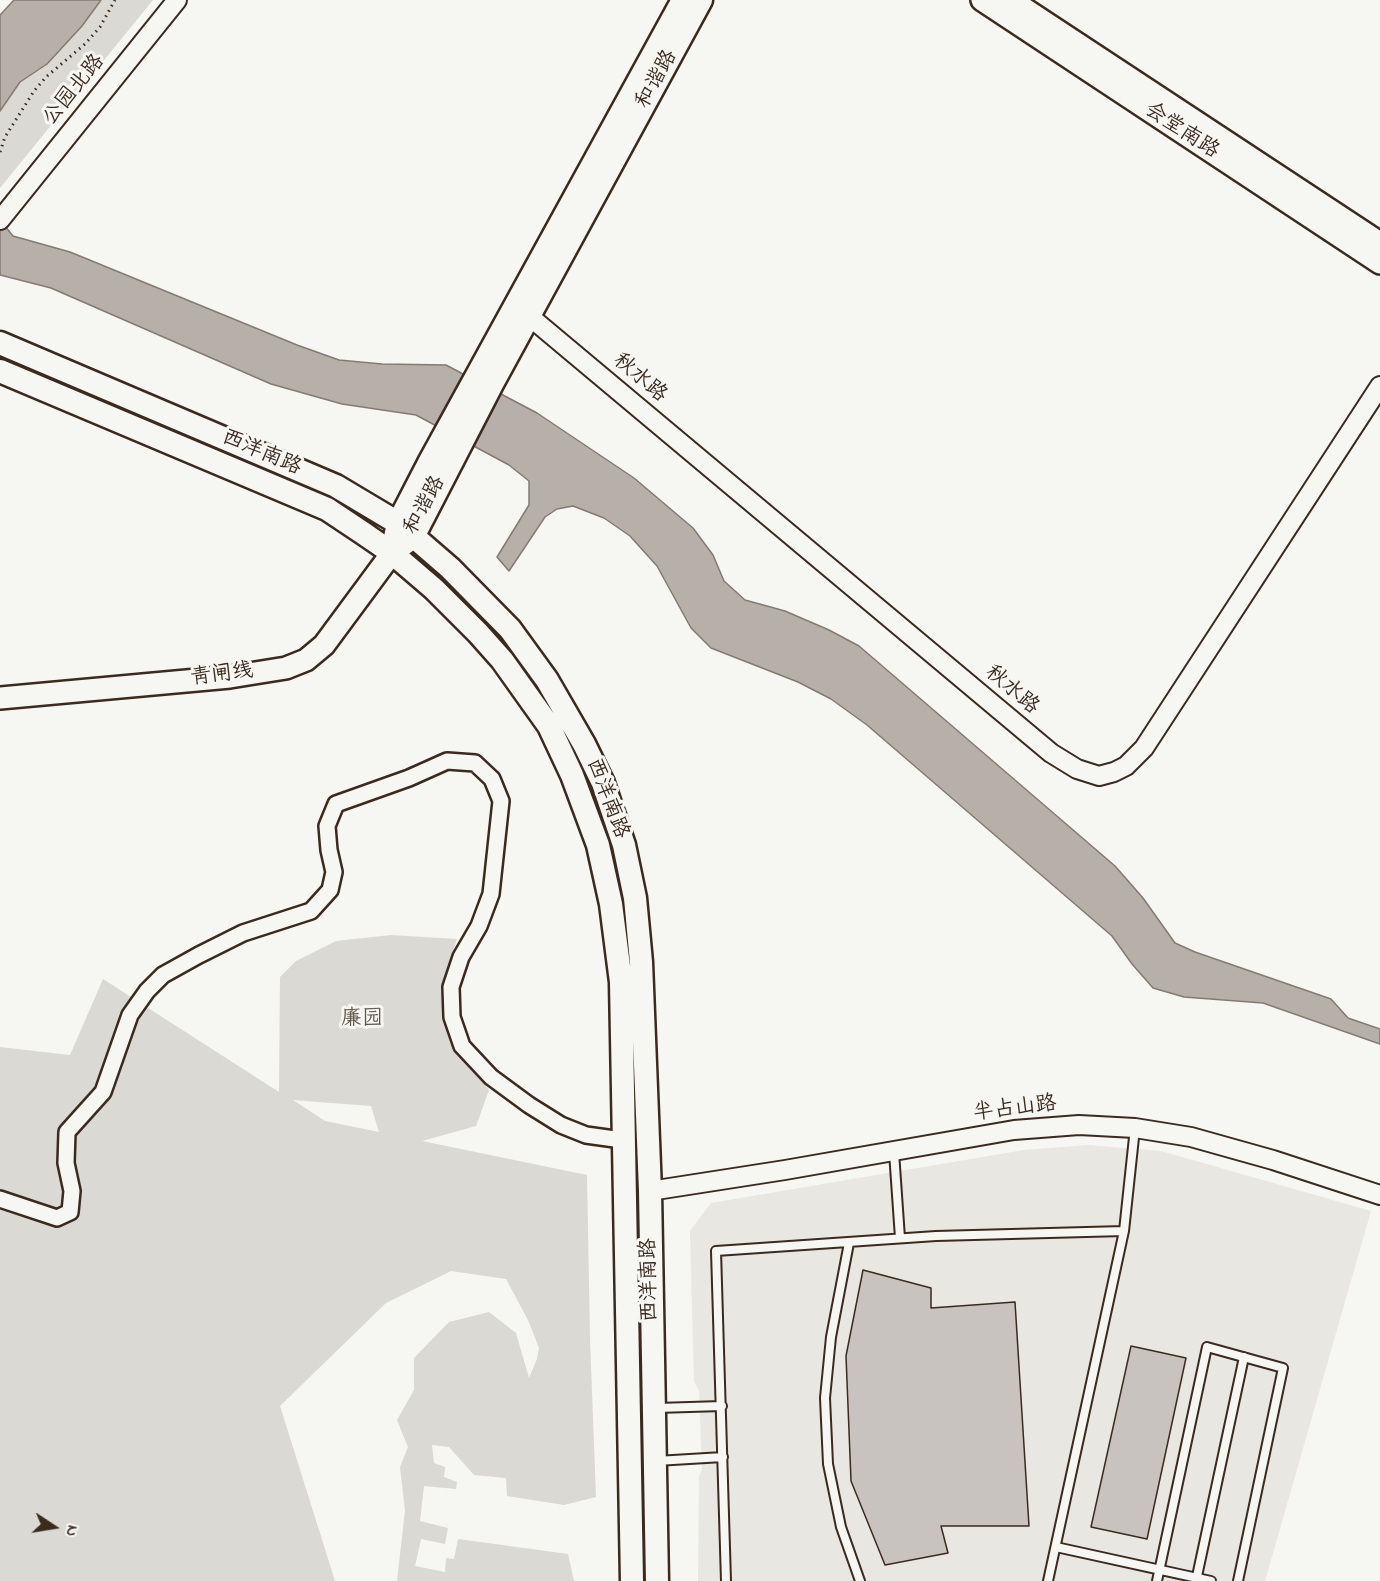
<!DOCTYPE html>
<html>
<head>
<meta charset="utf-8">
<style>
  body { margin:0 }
  #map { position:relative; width:1380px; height:1581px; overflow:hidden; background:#f6f6f2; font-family:"Indie Flower",sans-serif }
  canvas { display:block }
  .north { position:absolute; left:24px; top:1497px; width:60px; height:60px; -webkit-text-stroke:4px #f6f6f2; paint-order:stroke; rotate:102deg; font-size:16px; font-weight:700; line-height:24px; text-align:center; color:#3b2a1e }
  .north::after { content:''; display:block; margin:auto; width:21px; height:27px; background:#3b2a1e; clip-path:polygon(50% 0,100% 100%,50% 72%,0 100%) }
</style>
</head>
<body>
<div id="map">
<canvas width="1380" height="1581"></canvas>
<div class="north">N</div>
</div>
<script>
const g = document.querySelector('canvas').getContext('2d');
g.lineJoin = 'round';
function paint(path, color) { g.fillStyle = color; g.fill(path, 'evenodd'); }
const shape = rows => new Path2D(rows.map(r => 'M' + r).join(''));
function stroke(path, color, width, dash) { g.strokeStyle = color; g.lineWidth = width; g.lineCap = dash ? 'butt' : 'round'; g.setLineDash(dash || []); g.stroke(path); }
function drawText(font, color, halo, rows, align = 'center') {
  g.font = font + ' "Indie Flower","LXGW WenKai TC",sans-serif'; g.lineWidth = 6; g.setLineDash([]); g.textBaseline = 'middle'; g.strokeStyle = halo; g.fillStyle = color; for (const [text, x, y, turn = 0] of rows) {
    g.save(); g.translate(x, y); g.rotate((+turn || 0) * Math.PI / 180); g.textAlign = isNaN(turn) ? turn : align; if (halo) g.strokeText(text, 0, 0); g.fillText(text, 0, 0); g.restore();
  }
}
const built = shape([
  [1088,1145,1161,1151,1371,1211,1265,1581,698,1581,699,1477,702,1469,699,1391,694,1381,690,1231,711,1203,1024,1150]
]);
const green = shape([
  [101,0,153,0,0,188,0,111,20,82,47,64,82,26],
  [391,935,457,939,441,986,448,1035,489,1090,476,1126,422,1141,587,1175,590,1340,596,1497,564,1505,507,1496,506,1478,474,1475,449,1447,432,1445,434,1463,445,1467,444,1477,457,1482,456,1489,424,1486,420,1521,448,1528,445,1544,421,1539,415,1566,445,1572,446,1558,454,1559,458,1539,568,1554,574,1581,397,1581,405,1511,400,1467,408,1447,397,1420,414,1390,414,1358,449,1322,489,1312,516,1333,529,1378,537,1359,539,1348,528,1320,506,1279,451,1271,386,1303,280,1406,335,1581,0,1581,0,1047,70,1055,103,979,279,1092,280,977,296,961,336,941],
  [293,1100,371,1106,379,1132,325,1121]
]);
const water = shape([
  [14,0,101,0,82,26,47,64,20,82,0,111,0,15,14,0],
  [0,220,13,236,70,252,297,345,339,360,382,364,446,365,537,413,634,478,693,528,713,555,724,581,745,600,785,611,829,630,859,646,1115,866,1143,898,1175,943,1195,952,1331,999,1348,1018,1380,1029,1380,1044,1263,1003,1184,997,1153,988,1132,964,1112,936,867,725,831,699,798,682,711,648,691,628,657,566,630,536,604,518,573,506,557,509,545,517,509,571,497,557,529,505,529,481,509,465,416,415,342,404,271,384,51,288,0,275,0,220]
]);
const building = shape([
  [863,1270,931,1288,931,1308,1015,1302,1029,1526,941,1526,948,1553,885,1565,851,1481,846,1356,863,1270],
  [1131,1346,1186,1358,1147,1539,1091,1527,1131,1346]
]);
const path = shape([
  [0,152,5,137,34,91,46,77,85,44,100,27,115,0]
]);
const service = shape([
  [894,1152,900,1238],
  [849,1243,831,1337,825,1398,828,1464,841,1527,860,1581],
  [657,1408,722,1406],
  [656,1461,723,1457],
  [1056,1547,1211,1581],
  [726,1581,716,1251,936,1236,1124,1231],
  [1048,1581,1124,1231,1135,1128],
  [1157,1581,1207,1347,1283,1368,1238,1581],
  [1196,1581,1244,1357]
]);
const minor = shape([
  [0,1199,57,1218,70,1212,72,1191,66,1163,67,1132,103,1092,130,1015,147,991,163,975,199,955,243,933,311,911,330,890,334,872,329,850,327,826,336,804,409,778,447,761,475,763,492,779,501,801,491,894,479,926,461,957,451,987,452,1017,462,1046,491,1077,529,1105,561,1125,586,1135,622,1140]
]);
const tertiary = shape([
  [0,220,177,0],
  [529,316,1051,753,1077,769,1099,776,1114,772,1126,766,1144,748,1380,386],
  [650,1191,785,1170,1014,1130,1079,1125,1135,1128,1191,1137,1273,1160,1380,1195]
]);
const secondary = shape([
  [982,0,1380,263],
  [1011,0,1380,243],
  [0,698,230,677,286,668,306,660,324,645,392,553]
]);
const primary = shape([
  [0,343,336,486,398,523,450,568,510,629,547,680,584,744,603,783,624,845,635,898,641,962,650,1191,657,1581],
  [0,371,327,509,363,533,392,553,434,589,478,633,502,660,549,726,572,775,598,845,611,904,621,982,632,1581],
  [395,538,398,523,430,461,683,0],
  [402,545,413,537,492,384,701,0]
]);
const streetNames = [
  ["和谐路",658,80,-61],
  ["公园北路",75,91,-51],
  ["会堂南路",1181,132,33],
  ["秋水路",639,379,40],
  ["西洋南路",261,454,23],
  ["和谐路",426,506,-61],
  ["青闸线",222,676,-7],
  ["秋水路",1011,691,40],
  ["西洋南路",606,799,69],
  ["半占山路",1015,1110,-7],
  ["西洋南路",651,1280,-91]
];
const parkNames = [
  ["廉园",362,1021]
];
paint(built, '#e8e7e2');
paint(green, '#dad9d3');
paint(water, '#b6b0a9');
stroke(water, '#857a71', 1.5);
paint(building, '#c8c3be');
stroke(building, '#3b2a1e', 1.5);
stroke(service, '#3b2a1e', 12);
stroke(minor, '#3b2a1e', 20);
stroke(tertiary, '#3b2a1e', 22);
stroke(secondary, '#3b2a1e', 26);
stroke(primary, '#3b2a1e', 27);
stroke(path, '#3b2a1e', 3, [1.5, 4.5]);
stroke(service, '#f6f6f2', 8);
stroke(minor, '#f6f6f2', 15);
stroke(tertiary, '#f6f6f2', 18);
stroke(secondary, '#f6f6f2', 21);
stroke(primary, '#f6f6f2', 22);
drawText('21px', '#3b2a1e', '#f6f6f2', streetNames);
drawText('21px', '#63564b', '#f6f6f2', parkNames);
</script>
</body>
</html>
